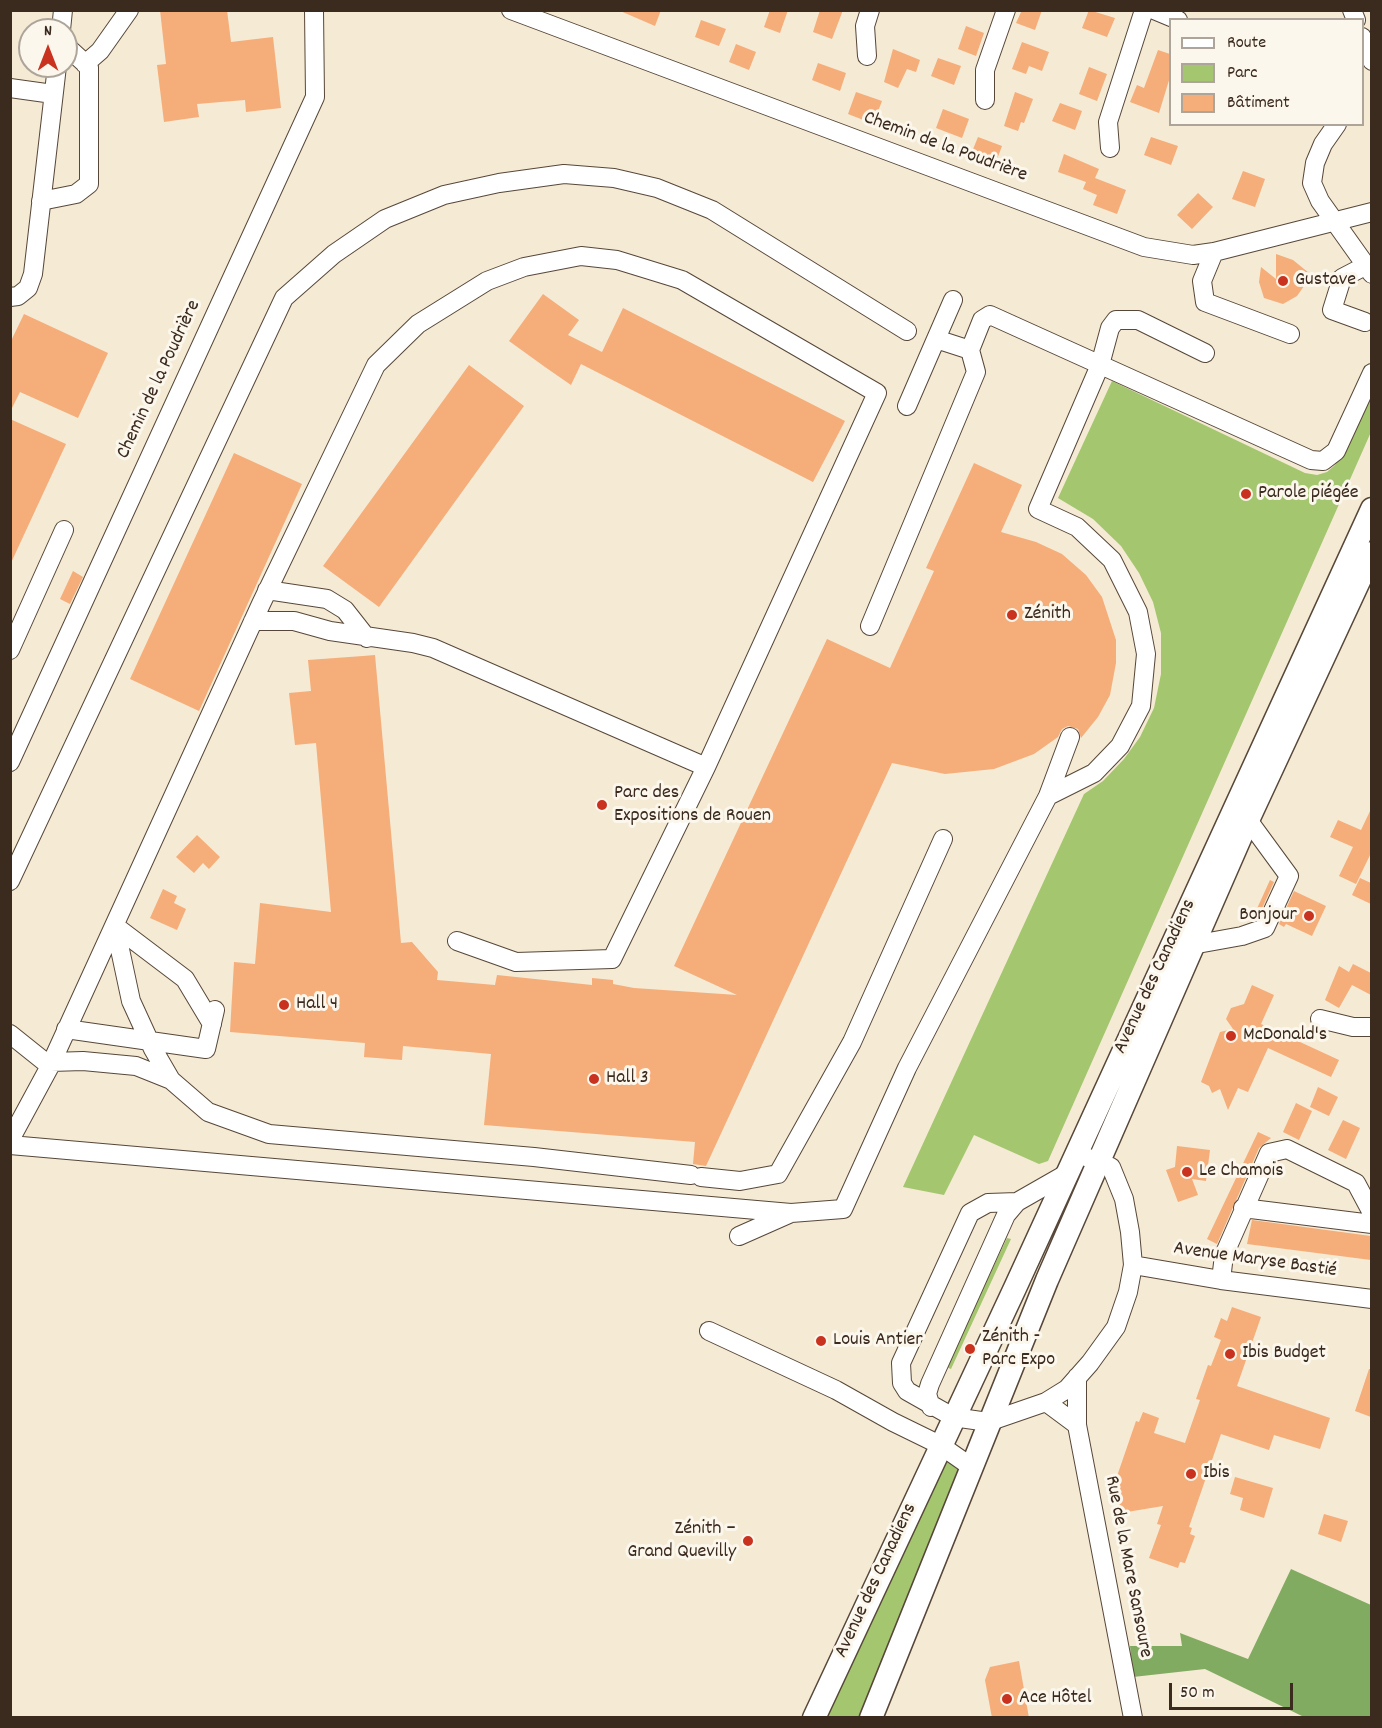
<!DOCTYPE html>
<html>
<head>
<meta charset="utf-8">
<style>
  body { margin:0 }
  #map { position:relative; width:1382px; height:1728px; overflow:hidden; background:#f5ead4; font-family:Dekko,sans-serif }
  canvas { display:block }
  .frame { position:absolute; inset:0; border:12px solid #3b2a1e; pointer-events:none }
  .legend { position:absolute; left:1169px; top:18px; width:195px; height:108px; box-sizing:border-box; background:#fbf7ec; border:2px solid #aea59a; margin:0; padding:8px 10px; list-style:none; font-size:18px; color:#3b2a1e }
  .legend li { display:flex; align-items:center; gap:12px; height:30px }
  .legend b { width:30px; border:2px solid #aea59a }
  .north { position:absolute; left:18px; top:18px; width:60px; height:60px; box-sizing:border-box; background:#fbf7ec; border:2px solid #aea59a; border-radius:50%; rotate:0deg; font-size:16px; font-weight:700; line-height:24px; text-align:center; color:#3b2a1e }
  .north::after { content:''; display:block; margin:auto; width:21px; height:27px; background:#c8321e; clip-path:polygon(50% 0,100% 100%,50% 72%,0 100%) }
  .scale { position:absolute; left:1169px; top:1683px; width:124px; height:27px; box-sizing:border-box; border:3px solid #3b2a1e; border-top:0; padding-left:8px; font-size:18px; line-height:21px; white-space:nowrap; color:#3b2a1e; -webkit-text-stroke:4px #fbf7ec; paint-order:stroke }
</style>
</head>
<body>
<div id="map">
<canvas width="1382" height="1728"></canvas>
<div class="frame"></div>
<ul class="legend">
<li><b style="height:8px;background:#fff"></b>Route</li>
<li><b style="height:16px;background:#a3c66f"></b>Parc</li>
<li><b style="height:16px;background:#f5ad7a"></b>Bâtiment</li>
</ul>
<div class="north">N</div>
<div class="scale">50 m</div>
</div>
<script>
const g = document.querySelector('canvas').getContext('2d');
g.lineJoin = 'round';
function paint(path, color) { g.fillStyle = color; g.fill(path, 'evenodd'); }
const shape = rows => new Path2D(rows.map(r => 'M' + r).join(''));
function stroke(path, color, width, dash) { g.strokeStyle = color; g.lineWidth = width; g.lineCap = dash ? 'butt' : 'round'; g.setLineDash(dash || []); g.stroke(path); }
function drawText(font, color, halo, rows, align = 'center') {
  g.font = font + ' Dekko,sans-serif'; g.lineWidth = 6; g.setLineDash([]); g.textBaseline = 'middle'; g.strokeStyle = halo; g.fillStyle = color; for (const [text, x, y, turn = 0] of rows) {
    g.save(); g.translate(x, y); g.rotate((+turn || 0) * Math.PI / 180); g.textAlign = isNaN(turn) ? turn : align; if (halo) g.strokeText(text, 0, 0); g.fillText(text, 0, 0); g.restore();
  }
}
const green = shape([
  [1112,381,1305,473,1317,475,1327,472,1335,465,1371,389,1371,432,1048,1161,1039,1164,974,1135,944,1195,903,1187,1084,794,1103,781,1124,759,1140,737,1154,708,1161,674,1161,633,1153,602,1139,573,1121,546,1093,519,1058,498],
  [1007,1238,1011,1239,951,1369,946,1367],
  [945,1454,959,1467,959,1475,864,1717,824,1718]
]);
const forest = shape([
  [1291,1569,1371,1605,1371,1717,1304,1717,1205,1669,1133,1677,1130,1646,1182,1646,1180,1633,1248,1659]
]);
const building = shape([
  [160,10,227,10,231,42,273,37,281,108,246,112,245,100,197,104,199,117,164,122,157,65,166,64],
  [618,10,661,10,655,26],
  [770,10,788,10,780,33,764,27],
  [820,10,843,10,832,39,813,32],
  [1022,10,1042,10,1035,30,1016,23],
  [1089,10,1115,18,1107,37,1082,28],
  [701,20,726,29,719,46,695,37],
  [966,26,984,33,976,56,958,49],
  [1022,42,1049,52,1042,71,1029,66,1026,74,1012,69],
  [736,44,756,52,749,70,729,62],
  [893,49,920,60,916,72,907,69,898,88,884,82],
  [1158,50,1170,54,1170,77,1159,113,1130,102,1137,85,1144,88],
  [938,58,961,66,954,85,931,76],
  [818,63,846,73,840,91,812,80],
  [1089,67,1107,74,1097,101,1079,94],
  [856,92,882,101,877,114,870,111,866,121,848,114],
  [1015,92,1033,99,1024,123,1021,122,1018,131,1004,126],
  [1060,103,1082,111,1075,130,1052,121],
  [943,109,969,119,962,138,936,128],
  [978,137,1002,146,996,162,990,159,988,166,969,159],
  [1151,137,1178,146,1171,165,1144,155],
  [1064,154,1099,169,1095,178,1126,190,1117,214,1093,205,1097,195,1083,189,1086,182,1058,172],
  [1243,171,1265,179,1255,207,1232,199],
  [1198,193,1213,207,1192,229,1177,215],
  [1276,254,1293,260,1309,273,1309,279,1297,296,1283,304,1264,298,1259,282,1261,267,1276,279],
  [543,294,579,320,568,335,602,352,623,308,845,421,813,482,581,364,571,385,545,367,509,341],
  [24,314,108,353,78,418,20,392,10,412,10,343],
  [469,365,524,406,379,607,323,566],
  [10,419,66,444,10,565],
  [234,453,302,484,199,711,130,679],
  [974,463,1022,485,1001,532,1036,542,1062,554,1086,575,1102,597,1116,640,1116,663,1110,695,1098,717,1081,738,1078,729,1068,726,1062,729,1058,737,1034,754,994,769,945,774,892,763,706,1166,693,1164,695,1142,484,1125,491,1054,403,1046,402,1060,364,1057,365,1043,230,1032,234,962,255,964,260,903,331,912,316,743,295,745,289,693,311,691,308,660,363,656,375,655,401,943,412,942,438,972,437,980,495,985,497,975,592,985,592,978,613,980,613,984,634,988,737,995,674,966,827,639,890,668,934,571,926,568],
  [73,571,83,577,70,604,60,599],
  [1371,809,1371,853,1356,884,1339,876,1353,847,1330,837,1338,820,1361,830],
  [197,835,220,857,209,869,203,863,194,873,176,857],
  [1360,878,1371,883,1371,904,1352,895],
  [1270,880,1274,882,1259,915,1255,913],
  [163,889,177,896,174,903,186,909,177,930,150,918],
  [1294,891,1326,906,1312,936,1286,924,1284,927,1279,924],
  [1353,964,1371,973,1371,995,1352,985,1339,1008,1325,1000,1339,966,1349,972],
  [1252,985,1274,995,1261,1024,1339,1060,1331,1077,1268,1048,1248,1092,1238,1088,1228,1110,1220,1089,1212,1093,1209,1086,1201,1082,1220,1032,1233,1029,1226,1019,1231,1008,1244,1004],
  [1318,1087,1338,1097,1329,1116,1310,1107],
  [1296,1103,1312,1111,1299,1140,1283,1132],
  [1343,1120,1360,1128,1346,1159,1328,1150],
  [1258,1132,1271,1138,1259,1148,1217,1244,1207,1239],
  [1177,1146,1210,1150,1206,1181,1192,1179,1198,1195,1178,1202,1166,1170,1175,1167],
  [1252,1220,1371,1236,1371,1260,1247,1244],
  [1232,1307,1261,1317,1237,1386,1330,1418,1320,1449,1274,1435,1269,1450,1221,1434,1189,1527,1192,1528,1190,1534,1195,1536,1185,1563,1180,1562,1178,1568,1149,1558,1161,1525,1157,1524,1163,1506,1121,1513,1115,1482,1136,1421,1139,1422,1143,1412,1159,1418,1154,1433,1185,1443,1200,1400,1196,1399,1208,1365,1211,1366,1221,1340,1214,1337,1221,1318,1227,1321],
  [1369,1369,1371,1369,1371,1417,1355,1411],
  [1235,1477,1273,1488,1264,1518,1240,1510,1243,1498,1230,1494],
  [1324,1514,1348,1521,1341,1542,1318,1534],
  [1019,1661,1029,1718,992,1718,985,1680,990,1667]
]);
const minor = shape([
  [511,10,1144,247,1193,255,1214,252,1372,212],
  [1154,10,1178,20],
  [1352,10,1356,20],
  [61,30,63,10],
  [1362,37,1372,61],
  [867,56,865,26,870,10],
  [85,64,100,51,129,10],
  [10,88,53,94],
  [985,100,985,70,1006,10],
  [1337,124,1323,144,1315,163,1312,183,1320,201,1372,274],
  [1110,148,1108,122,1144,10],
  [41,201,76,194,89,184,89,67,66,46],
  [1214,252,1202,281,1205,302,1290,334],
  [10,297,18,296,28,288,33,274,57,66],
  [953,300,936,339,970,350,982,320,990,315,1311,460,1323,461,1336,451,1372,373],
  [1365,322,1332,310,1342,278,1365,266],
  [907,406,936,339],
  [267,590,327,599,345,610,367,638],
  [253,621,294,621,330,631,413,643,433,648,706,767,612,959,516,962,457,941],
  [870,626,976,372,970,350],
  [10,650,64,530],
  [10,762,315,97,314,10],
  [1048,796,1094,773,1120,746,1141,706,1146,654,1138,612,1112,560,1077,527,1038,509,1100,365,1110,328,1116,320,1138,320,1205,353],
  [10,881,284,298,334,254,385,219,444,195,499,183,564,174,614,178,657,188,712,210,907,331],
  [115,926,131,1001,153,1049,171,1080,208,1112,269,1134,534,1157,691,1175],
  [115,926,185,979,212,1024],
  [1192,945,1242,936,1265,928,1289,876,1248,820],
  [1320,1019,1353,1027,1372,1027],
  [66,1029,206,1049,215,1010],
  [10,1034,50,1066],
  [51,1062,83,1061,136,1066,171,1080],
  [10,1140,50,1066,261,604,376,365,418,324,487,281,524,267,581,256,617,260,682,280,877,393,706,767],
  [10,1145,791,1213],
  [701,1177,740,1181,778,1174,852,1042,943,839],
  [1017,1202,988,1203,970,1213,901,1363,902,1383,907,1391,953,1417,988,1422,1046,1402,1067,1389,1090,1363,1116,1327,1128,1292,1133,1265,1130,1232,1124,1199,1111,1167,1086,1157],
  [1243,1208,1372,1224],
  [739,1236,791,1213,843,1209,907,1068,1048,796,1070,737],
  [1133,1265,1221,1280,1372,1299],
  [1221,1280,1224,1255,1269,1153,1287,1149,1356,1183,1372,1213],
  [709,1331,836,1390,893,1422,940,1445,970,1466],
  [1077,1377,1077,1425,1133,1718],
  [1046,1402,1077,1425],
  [931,1407,927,1394,930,1384,1006,1215,1017,1202,1066,1174]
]);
const major = shape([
  [814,1718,1015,1288,1372,509],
  [871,1718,1047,1280,1248,820,1372,553]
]);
const markers = [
  [1283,281,6,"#c8321e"],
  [1246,494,6,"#c8321e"],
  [1012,615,6,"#c8321e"],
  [602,805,6,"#c8321e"],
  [1309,916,6,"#c8321e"],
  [284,1005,6,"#c8321e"],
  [1231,1036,6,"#c8321e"],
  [594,1079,6,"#c8321e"],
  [1187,1172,6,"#c8321e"],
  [821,1341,6,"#c8321e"],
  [970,1349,6,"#c8321e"],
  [1230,1354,6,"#c8321e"],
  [1191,1474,6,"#c8321e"],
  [748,1541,6,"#c8321e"],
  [1007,1699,6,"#c8321e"]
];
const streetNames = [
  ["Chemin de la Poudrière",945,148,20],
  ["Chemin de la Poudrière",160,380,-65],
  ["Avenue des Canadiens",1156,977,-65],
  ["Avenue Maryse Bastié",1255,1261,8],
  ["Rue de la Mare Sansoure",1127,1567,79],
  ["Avenue des Canadiens",877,1581,-65]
];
const poiNames = [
  ["Gustave",1295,281],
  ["Parole piégée",1258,494],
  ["Zénith",1024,615],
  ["Parc des",614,794],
  ["Expositions de Rouen",614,817],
  ["Bonjour",1297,916,"right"],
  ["Hall 4",296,1005],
  ["McDonald's",1243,1036],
  ["Hall 3",606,1079],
  ["Le Chamois",1199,1172],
  ["Zénith -",982,1338],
  ["Parc Expo",982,1361],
  ["Louis Antier",833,1341],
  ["Ibis Budget",1242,1354],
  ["Ibis",1203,1474],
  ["Zénith –",736,1530,"right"],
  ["Grand Quevilly",736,1553,"right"],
  ["Ace Hôtel",1019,1699]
];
paint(green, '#a3c66f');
paint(forest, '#82ab62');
paint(building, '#f5ad7a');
stroke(minor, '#574739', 20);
stroke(major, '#574739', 25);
stroke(minor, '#fff', 18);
stroke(major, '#fff', 22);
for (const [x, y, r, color] of markers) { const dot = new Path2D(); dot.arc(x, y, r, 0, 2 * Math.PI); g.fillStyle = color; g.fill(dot); stroke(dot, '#fbf7ec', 2); }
drawText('20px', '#3b2a1e', '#fbf7ec', streetNames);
drawText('20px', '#3b2a1e', '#fbf7ec', poiNames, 'left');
</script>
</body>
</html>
